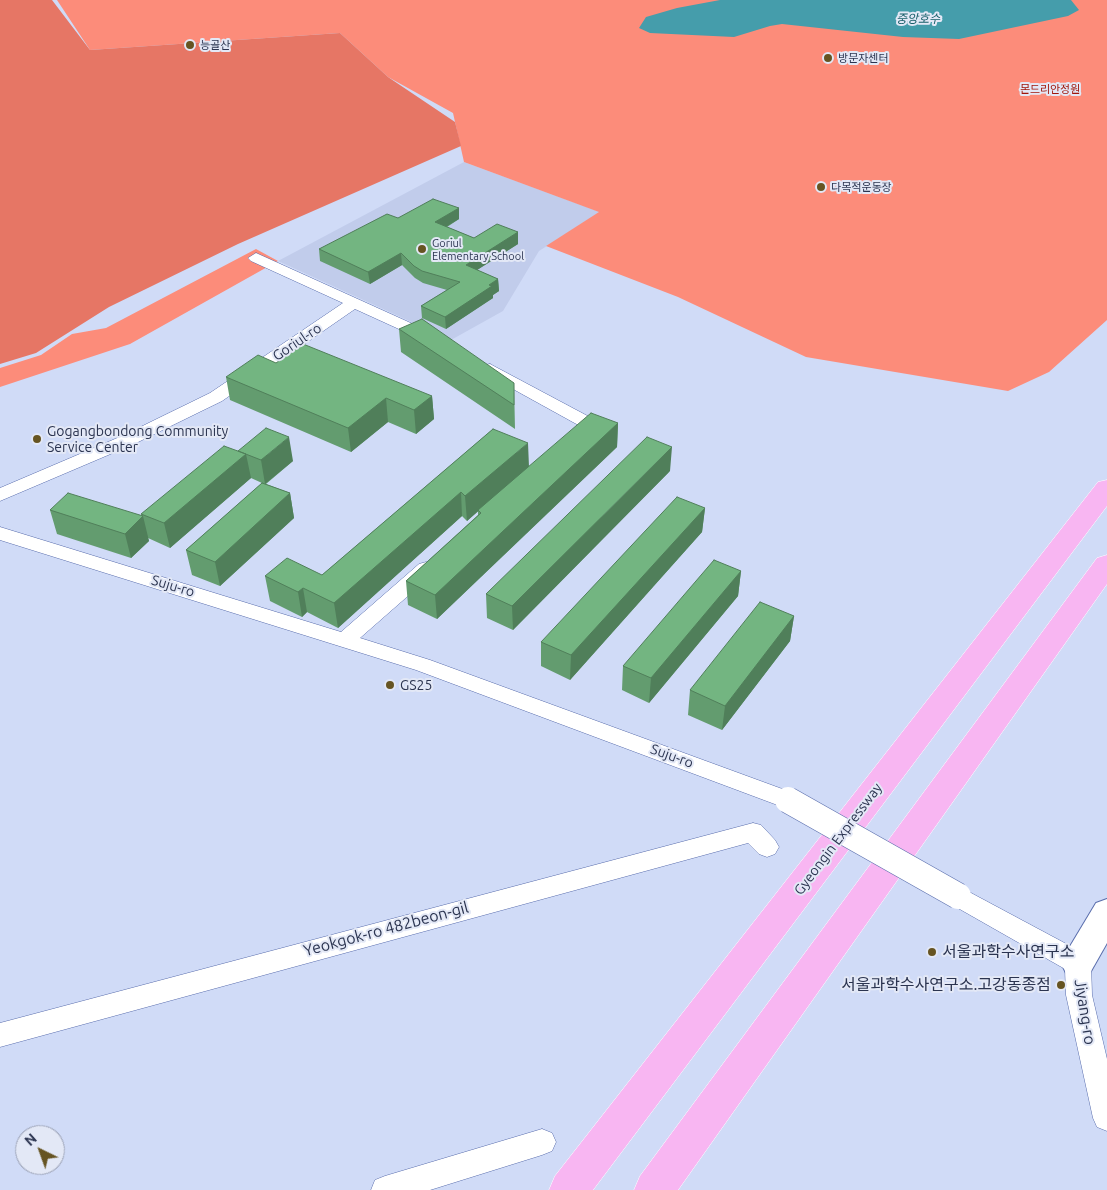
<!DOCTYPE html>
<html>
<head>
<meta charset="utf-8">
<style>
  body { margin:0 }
  #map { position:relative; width:1107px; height:1190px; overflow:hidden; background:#d0dbf7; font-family:Ubuntu,sans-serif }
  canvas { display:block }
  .north { position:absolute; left:15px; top:1125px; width:50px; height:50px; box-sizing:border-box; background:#e3e8f6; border:1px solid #99a0b4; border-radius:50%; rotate:318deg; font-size:14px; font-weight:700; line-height:20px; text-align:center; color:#2b3450 }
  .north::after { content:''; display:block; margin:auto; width:18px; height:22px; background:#665422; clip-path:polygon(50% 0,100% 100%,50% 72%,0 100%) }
</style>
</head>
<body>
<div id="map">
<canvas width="1107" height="1190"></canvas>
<div class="north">N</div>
</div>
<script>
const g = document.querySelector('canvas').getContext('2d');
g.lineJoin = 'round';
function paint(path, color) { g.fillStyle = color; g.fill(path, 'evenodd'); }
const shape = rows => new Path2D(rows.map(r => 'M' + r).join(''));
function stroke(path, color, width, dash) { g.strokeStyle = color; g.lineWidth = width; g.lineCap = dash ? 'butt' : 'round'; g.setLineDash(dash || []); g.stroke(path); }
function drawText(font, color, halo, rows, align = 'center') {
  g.font = font + ' Ubuntu,"Noto Sans KR",sans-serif'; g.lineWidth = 4; g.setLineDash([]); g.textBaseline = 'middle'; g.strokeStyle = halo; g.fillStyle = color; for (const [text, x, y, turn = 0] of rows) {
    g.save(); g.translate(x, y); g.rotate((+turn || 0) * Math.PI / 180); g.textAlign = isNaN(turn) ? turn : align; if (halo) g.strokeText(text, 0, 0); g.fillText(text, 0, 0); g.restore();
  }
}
const built = shape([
  [464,162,600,212,539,251,503,311,451,340,278,261]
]);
const green = shape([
  [57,0,1107,0,1107,320,1049,372,1008,391,806,357,678,297,546,246,599,212,464,162,453,113,388,77,340,33,90,50],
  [256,249,278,261,130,344,0,387,0,368,41,355,72,334,106,328]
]);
const forest = shape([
  [0,0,52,0,90,50,340,33,388,77,455,122,461,146,238,244,109,307,36,353,0,364]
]);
const water = shape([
  [720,0,1071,0,1079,10,1068,16,959,39,903,37,782,24,770,26,734,37,650,33,639,28,646,17,677,8]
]);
const minor = shape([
  [256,253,435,334,437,337,435,340,423,340,355,309,222,401,134,444,0,501,0,488,122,436,210,393,343,303,251,261,248,258,256,253],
  [490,364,597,421,600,425,586,439,574,439,571,435,580,426,484,373,482,369,484,365,490,364],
  [0,527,341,632,419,564,426,562,433,564,436,569,433,574,360,638,430,660,796,794,800,800,796,806,788,809,780,806,416,670,0,540,0,527],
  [753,823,761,825,775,840,779,847,775,854,767,857,759,854,748,843,0,1047,0,1023,753,823],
  [958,886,1087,955,1091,963,1092,995,1107,1059,1107,1131,1097,1127,1093,1118,1066,995,1065,969,949,903,946,896,949,889,958,886],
  [542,1129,552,1133,556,1142,552,1151,542,1155,430,1190,371,1190,375,1180,385,1176,542,1129]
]);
const tertiary = shape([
  [1107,899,1107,943,1090,973,1078,977,1066,973,1061,963,1066,953,1096,903,1107,899]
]);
const motorway = shape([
  [1107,480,1107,506,593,1190,549,1190,555,1176,1098,482,1107,480],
  [1107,555,1107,584,678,1190,634,1190,640,1176,1097,558,1107,555]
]);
const minorBridge = shape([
  [788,800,958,896]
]);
const wall = shape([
  [459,208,459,219,447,227,474,238,518,232,518,244,477,270,498,279,499,291,493,295,493,298,446,329,422,318,421,306,447,290,423,283,415,278,402,265,370,284,320,261,319,249,398,218],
  [399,329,514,383,515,429,401,352],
  [276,363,432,396,434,419,416,434,388,422,351,452,230,400,226,377],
  [618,423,617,447,437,619,408,605,406,581,478,515,478,511,467,521,462,516,338,628,307,612,302,617,270,601,265,576,322,575,493,429,528,467],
  [238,451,293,461,266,484,290,493,294,518,220,586,192,575,186,550,262,483,251,478,170,548,148,538,149,541,131,558,57,534,50,510,142,516,141,514],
  [670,471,513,630,487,618,486,594],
  [705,508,702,532,570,680,541,666,541,642],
  [741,571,738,596,649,703,622,690,623,666],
  [794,616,790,641,722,730,688,715,690,690]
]);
const shadedWall = shape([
  [459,208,459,219,436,233,435,222],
  [518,232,518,244,466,277,466,265],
  [401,253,402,265,370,284,368,272],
  [498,279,499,291,493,295,493,298,446,329,445,317],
  [432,396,434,419,416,434,414,410],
  [386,398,388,422,351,452,348,428],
  [618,423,617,447,437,619,435,595],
  [289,437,293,461,265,484,261,460],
  [528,443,529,467,467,521,465,496],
  [672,447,670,471,513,630,512,606],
  [246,454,251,478,170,548,164,523],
  [461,492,462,516,338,628,334,603],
  [290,493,294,518,220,586,215,562],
  [705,508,702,532,570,680,571,655],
  [143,516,149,541,131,558,125,534],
  [741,571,738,596,649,703,651,678],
  [303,588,307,612,302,617,298,592],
  [794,616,790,641,722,730,725,706]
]);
const building = shape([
  [433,199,459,208,435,222,474,238,497,224,518,232,466,265,498,279,489,285,492,286,445,317,421,306,460,282,422,271,414,266,401,253,368,272,319,249,387,214,398,218,433,199],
  [422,319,514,383,514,405,399,329,422,319],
  [303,344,432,396,414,410,386,398,348,428,226,377,258,355,276,363,303,344],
  [591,413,618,423,435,595,406,581,481,513,478,510,591,413],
  [266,428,289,437,261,460,238,451,266,428],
  [493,429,528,443,465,496,461,492,334,603,303,588,298,592,265,576,287,558,322,575,493,429],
  [647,437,672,447,512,606,486,594,647,437],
  [224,446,246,454,164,523,141,514,224,446],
  [262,483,290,493,215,562,186,550,262,483],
  [68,493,143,516,125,534,50,510,68,493],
  [677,497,705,508,571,655,541,642,677,497],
  [714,560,741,571,651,678,623,666,714,560],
  [760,602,794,616,725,706,690,690,760,602]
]);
const markers = [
  [190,45,5,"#665422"],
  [828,58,5,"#665422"],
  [821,187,5,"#665422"],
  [422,249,5,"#665422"],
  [37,439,5,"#665422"],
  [390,685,5,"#665422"],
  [932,952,5,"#665422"],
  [1061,985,5,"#665422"]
];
const farPoinames = [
  ["능골산",200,45],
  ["방문자센터",838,58],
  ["다목적운동장",831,187],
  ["Goriul",432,243],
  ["Elementary School",432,256]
];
const farParknames = [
  ["몬드리안정원",1050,89]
];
const farWaternames = [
  ["중앙호수",918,19]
];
const streetNames = [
  ["Goriul-ro",297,342,-34],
  ["Suju-ro",173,586,17],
  ["Suju-ro",672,756,20],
  ["Gyeongin Expressway",838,839,-53]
];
const poiNames = [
  ["Gogangbondong Community",47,431],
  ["Service Center",47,447],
  ["GS25",400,685]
];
const nearStreetnames = [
  ["Yeokgok-ro 482beon-gil",386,929,-15],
  ["Jiyang-ro",1085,1012,81]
];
const nearPoinames = [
  ["서울과학수사연구소",942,952],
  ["서울과학수사연구소.고강동종점",1051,985,"right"]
];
paint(built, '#c1cceb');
paint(green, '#fc8c7a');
paint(forest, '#e67665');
paint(water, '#459dab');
stroke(minor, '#596dac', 1);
stroke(tertiary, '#596dac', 2);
stroke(motorway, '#fff', 1);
paint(minor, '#fff');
paint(tertiary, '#fff');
paint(motorway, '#f8b6f2');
stroke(minorBridge, '#596dac', 27, []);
stroke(minorBridge, '#fff', 26);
paint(wall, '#639c6f');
paint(shadedWall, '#507f5a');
paint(building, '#73b581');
stroke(building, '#507f5a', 1);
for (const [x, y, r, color] of markers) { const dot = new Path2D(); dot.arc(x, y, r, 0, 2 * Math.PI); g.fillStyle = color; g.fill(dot); stroke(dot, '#e3e8f6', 2); }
drawText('11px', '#2b3450', '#e3e8f6', farPoinames, 'left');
drawText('11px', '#a0160b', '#e3e8f6', farParknames);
drawText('italic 12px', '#1a606b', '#e3e8f6', farWaternames);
drawText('14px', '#2b3450', '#e3e8f6', streetNames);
drawText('14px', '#2b3450', '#e3e8f6', poiNames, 'left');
drawText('16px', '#2b3450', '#e3e8f6', nearStreetnames);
drawText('16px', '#2b3450', '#e3e8f6', nearPoinames, 'left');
</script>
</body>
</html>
